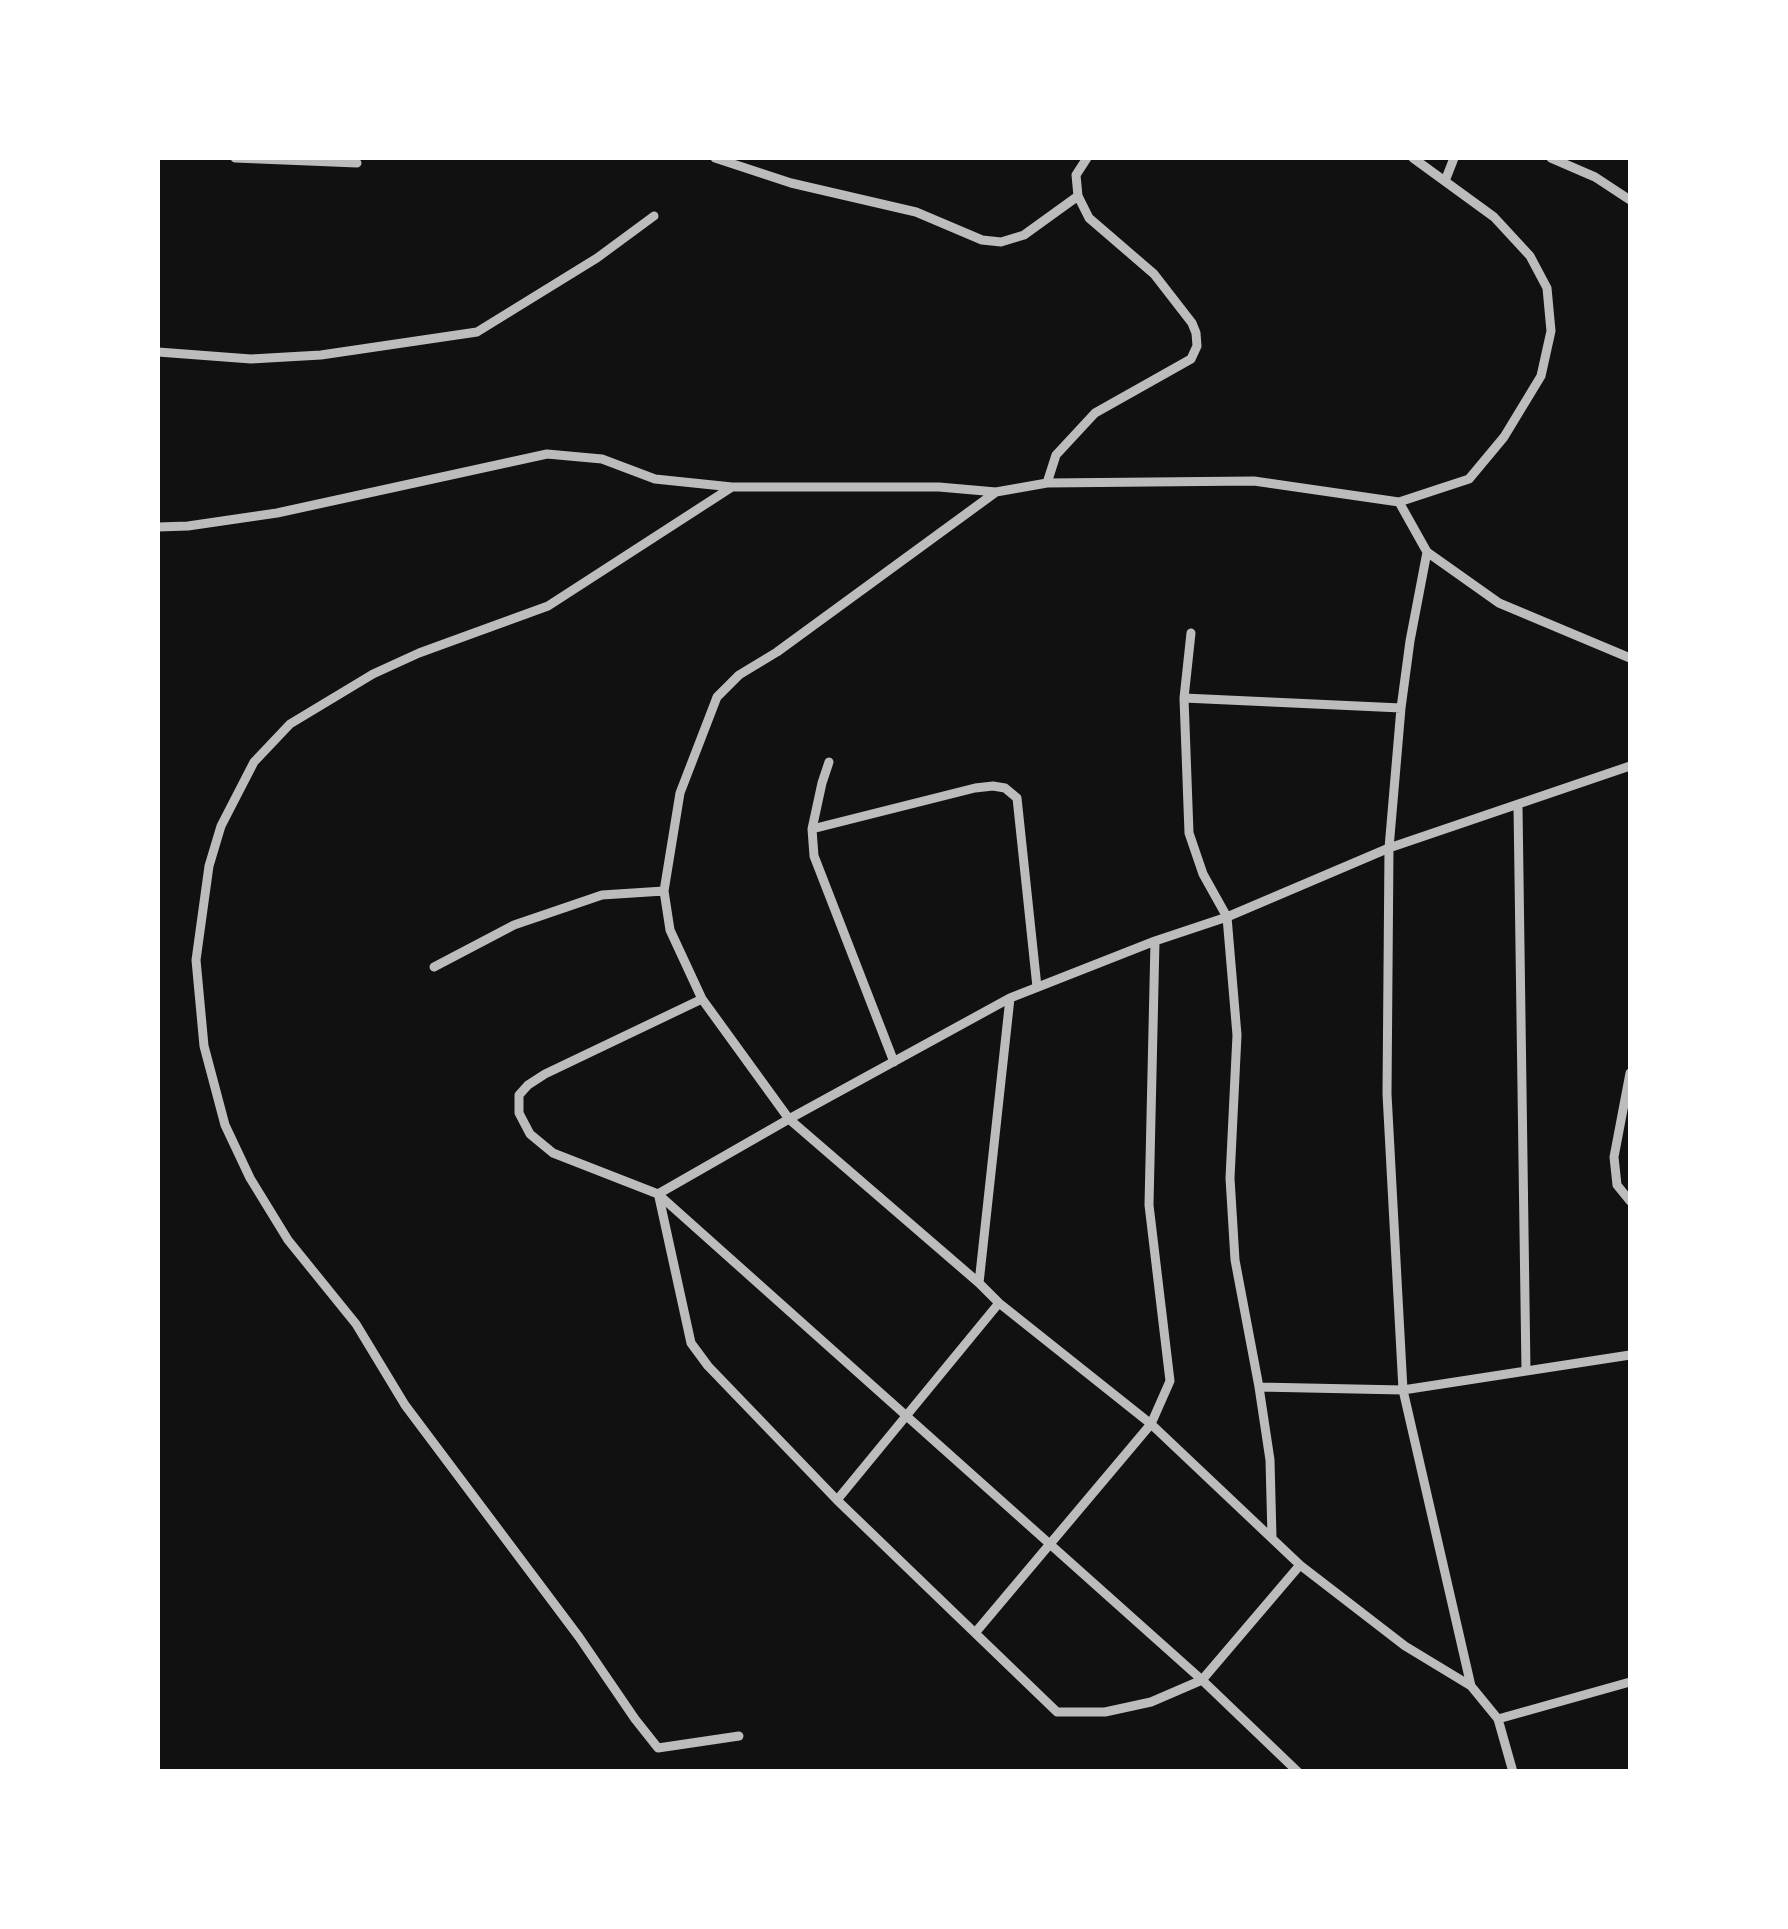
<!DOCTYPE html>
<html>
<head>
<meta charset="utf-8">
<style>
  body { margin:0 }
  #map { position:relative; width:1788px; height:1929px; overflow:hidden; background:#111; font-family:Inter,sans-serif }
  canvas { display:block }
  .frame { position:absolute; inset:0; border:160px solid #fff; pointer-events:none }
</style>
</head>
<body>
<div id="map">
<canvas width="1788" height="1929"></canvas>
<div class="frame"></div>
</div>
<script>
const g = document.querySelector('canvas').getContext('2d');
g.lineJoin = 'round';
const shape = rows => new Path2D(rows.map(r => 'M' + r).join(''));
function stroke(path, color, width, dash) { g.strokeStyle = color; g.lineWidth = width; g.lineCap = dash ? 'butt' : 'round'; g.setLineDash(dash || []); g.stroke(path); }
const minor = shape([
  [235,158,357,163],
  [715,158,791,183,916,212,982,240,1001,242,1024,235,1078,196],
  [1551,158,1595,177,1630,200],
  [1445,181,1454,158],
  [158,352,251,359,321,355,477,332,597,258,654,216],
  [1047,483,1056,455,1095,413,1191,359,1197,346,1196,333,1192,323,1154,274,1089,218,1078,196,1076,175,1087,158],
  [732,487,548,606,419,653,373,674,290,724,254,762,221,826,209,866,196,960,204,1046,225,1125,250,1178,288,1240,356,1324,405,1405,579,1637,635,1719,658,1748,739,1736],
  [996,492,777,652,739,675,717,697,680,793,664,891,670,930,702,999,789,1119,979,1283,999,1303,1151,1424,1300,1565,1405,1646,1471,1686,1498,1719,1513,1772],
  [1399,502,1427,552,1499,603,1630,658],
  [158,527,188,526,277,513,547,454,602,459,655,479,732,487,939,487,996,492,1047,483,1254,481,1399,502,1469,479,1504,437,1541,376,1551,331,1547,288,1530,256,1494,217,1413,158],
  [1427,552,1410,641,1401,708,1389,848,1387,1094,1403,1390,1471,1686],
  [1191,633,1184,698,1189,833,1203,874,1227,917,1237,1035,1230,1178,1235,1260,1259,1387,1270,1460,1272,1538],
  [1184,698,1401,708],
  [829,762,822,783,812,829,814,856,894,1062],
  [1518,806,1526,1371],
  [812,829,975,788,993,786,1005,788,1017,798,1037,987],
  [434,967,514,925,602,895,664,891],
  [702,999,545,1074,528,1085,519,1095,519,1113,530,1134,553,1153,658,1194,1202,1680,1298,1772],
  [1630,1073,1614,1157,1617,1185,1630,1201],
  [658,1194,789,1119,1010,998,1155,941,1227,917,1389,848,1630,766],
  [659,1197,691,1343,708,1366,837,1500,1057,1712,1105,1712,1151,1702,1202,1680,1300,1565],
  [979,1283,1010,998],
  [1259,1387,1403,1390,1630,1355],
  [837,1500,999,1303],
  [975,1633,1151,1424,1170,1381,1149,1205,1155,941],
  [1498,1719,1630,1682]
]);
stroke(minor, '#bcbcbc', 9);
</script>
</body>
</html>
